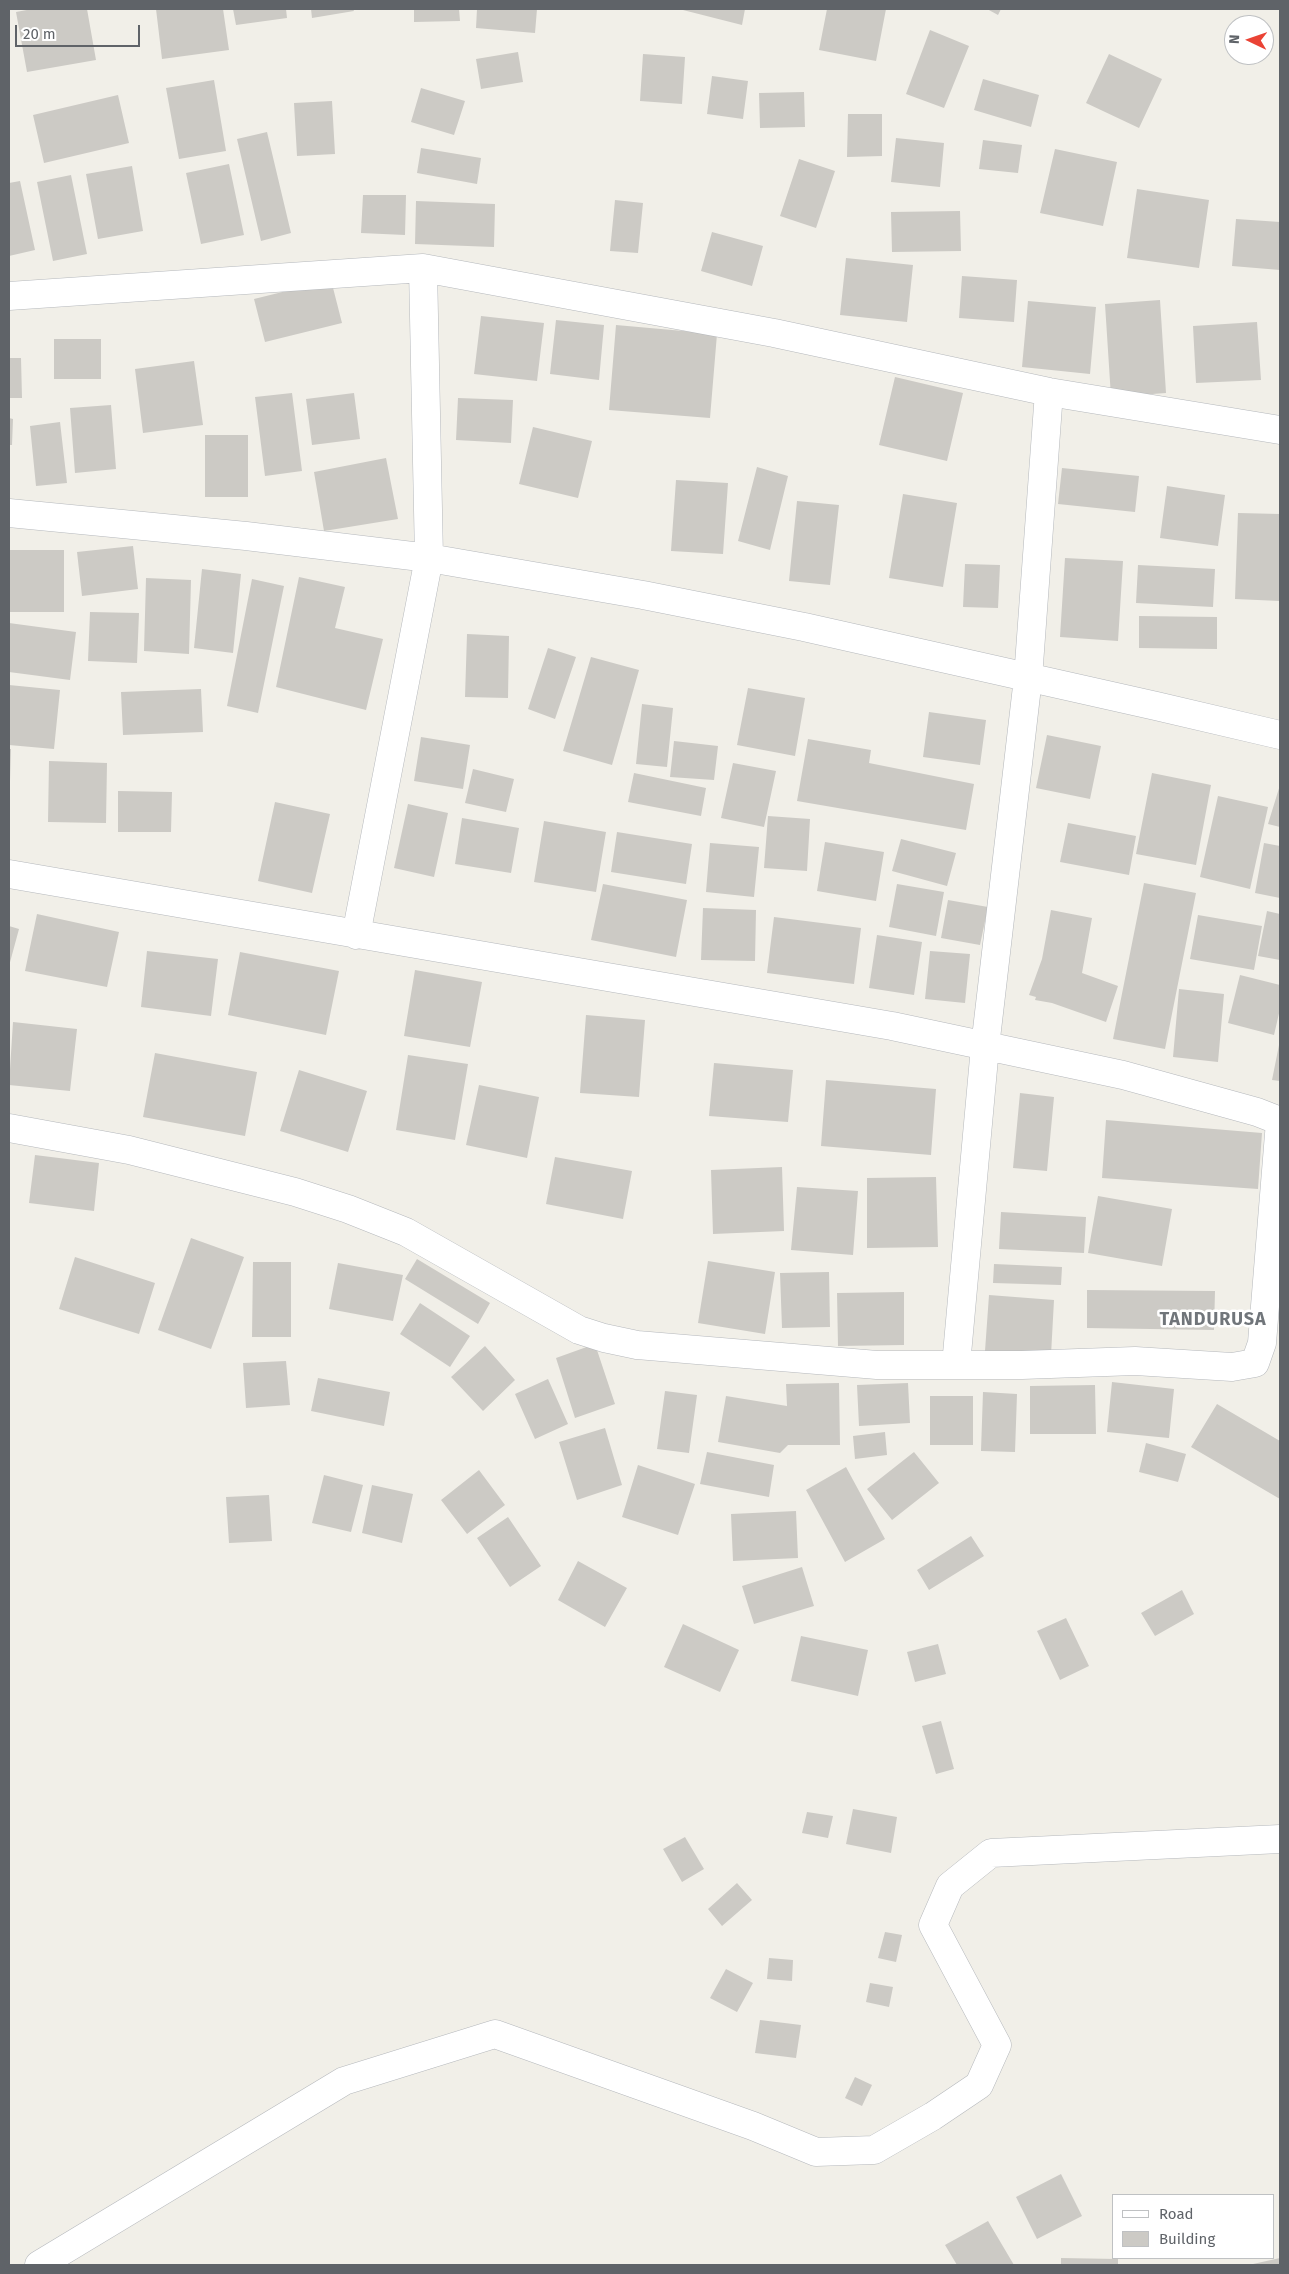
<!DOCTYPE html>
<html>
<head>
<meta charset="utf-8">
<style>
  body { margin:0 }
  #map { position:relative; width:1289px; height:2274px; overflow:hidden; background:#f1efe8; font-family:"Fira Sans",sans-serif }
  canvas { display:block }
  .frame { position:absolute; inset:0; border:10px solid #5f6368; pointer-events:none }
  .legend { position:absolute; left:1112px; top:2194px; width:162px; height:65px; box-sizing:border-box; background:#fff; border:1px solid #bfc1c3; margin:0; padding:6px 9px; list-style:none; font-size:15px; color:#5f6368 }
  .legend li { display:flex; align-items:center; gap:10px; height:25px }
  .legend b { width:25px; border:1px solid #bfc1c3 }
  .north { position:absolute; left:1224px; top:15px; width:50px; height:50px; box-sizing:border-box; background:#fff; border:1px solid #bfc1c3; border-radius:50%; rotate:273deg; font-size:14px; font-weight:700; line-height:20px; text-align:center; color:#5f6368 }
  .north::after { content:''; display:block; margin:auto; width:18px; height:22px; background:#ea4335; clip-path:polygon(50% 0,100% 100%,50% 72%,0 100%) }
  .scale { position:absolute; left:15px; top:25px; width:125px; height:22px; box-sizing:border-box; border:2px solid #5f6368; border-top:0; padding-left:6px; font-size:15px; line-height:18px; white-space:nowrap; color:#5f6368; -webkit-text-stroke:4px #fff; paint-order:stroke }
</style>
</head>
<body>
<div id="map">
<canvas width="1289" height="2274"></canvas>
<div class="frame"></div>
<ul class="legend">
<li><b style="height:6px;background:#fff"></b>Road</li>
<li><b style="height:14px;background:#cccac5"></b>Building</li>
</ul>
<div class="north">N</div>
<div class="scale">20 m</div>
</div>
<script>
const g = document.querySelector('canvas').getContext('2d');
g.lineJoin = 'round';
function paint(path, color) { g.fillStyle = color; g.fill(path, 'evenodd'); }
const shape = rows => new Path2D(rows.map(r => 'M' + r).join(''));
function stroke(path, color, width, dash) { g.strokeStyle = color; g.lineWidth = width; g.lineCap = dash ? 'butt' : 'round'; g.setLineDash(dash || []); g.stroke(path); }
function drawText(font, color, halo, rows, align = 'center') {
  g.font = font + ' "Fira Sans",sans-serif'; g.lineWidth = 5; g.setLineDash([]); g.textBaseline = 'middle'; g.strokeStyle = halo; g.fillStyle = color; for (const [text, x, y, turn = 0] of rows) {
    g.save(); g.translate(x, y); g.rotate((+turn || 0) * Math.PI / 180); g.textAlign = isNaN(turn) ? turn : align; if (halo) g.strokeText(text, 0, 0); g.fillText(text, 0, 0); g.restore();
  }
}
const building = shape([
  [32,9,87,9,96,60,27,72,16,12],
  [156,9,223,9,229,50,162,59],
  [233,9,286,9,287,18,236,25],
  [311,9,353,9,354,11,312,18],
  [414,9,459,9,460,21,414,22],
  [477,9,537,9,535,33,476,28],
  [679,9,745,9,742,25],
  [827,9,886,9,876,61,819,50],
  [987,9,1001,9,998,15],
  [930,30,969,46,944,108,906,94],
  [518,52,523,82,481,89,476,59],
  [643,54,685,57,682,104,640,101],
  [1109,54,1162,79,1139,128,1086,103],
  [712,76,748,81,743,119,707,114],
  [983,79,1039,95,1031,127,974,110],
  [214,80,226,151,179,159,166,88],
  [421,88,465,101,454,135,411,122],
  [804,92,805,127,760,128,759,93],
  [118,95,129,143,44,163,33,115],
  [332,101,335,154,297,156,294,103],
  [848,114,882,114,882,156,847,157],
  [267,132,291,233,261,241,237,139],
  [896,138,944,143,940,187,891,182],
  [983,140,1022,145,1018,173,979,169],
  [421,148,481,158,477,184,417,173],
  [1055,149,1117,162,1103,226,1040,213],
  [799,159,835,171,816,228,780,216],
  [229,164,244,235,201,244,186,173],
  [132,166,143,231,98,239,86,174],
  [71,175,87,254,53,261,37,182],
  [20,181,35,250,9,256,9,183],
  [1137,189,1209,200,1199,268,1127,258],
  [363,195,406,195,405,235,361,233],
  [615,200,643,203,638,253,610,251],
  [416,201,495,204,494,247,415,244],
  [960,211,961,251,892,252,891,212],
  [1236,219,1280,222,1280,270,1232,266],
  [712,232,763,246,752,286,701,271],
  [846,258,913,265,907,322,840,315],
  [962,276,1017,280,1014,322,959,318],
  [331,280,342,323,265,342,254,299],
  [1160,300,1166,393,1111,397,1105,304],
  [1028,301,1096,307,1090,374,1022,367],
  [481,316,544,323,537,381,474,374],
  [556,320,604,325,599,380,550,374],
  [1257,322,1261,380,1196,383,1193,326],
  [616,325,717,334,710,418,609,410],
  [54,339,101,339,101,379,54,379],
  [9,358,21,358,22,398,9,398],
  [194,361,203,425,143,433,135,369],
  [895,377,963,393,947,461,879,445],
  [292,393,302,471,265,476,255,397],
  [354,393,360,439,312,445,306,399],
  [458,398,513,400,511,443,456,440],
  [111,405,116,469,75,473,70,408],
  [9,418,13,419,12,445,9,445],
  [60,422,67,483,36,486,30,426],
  [533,427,592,441,578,498,519,484],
  [205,435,248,435,248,497,205,497],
  [386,458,398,519,324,531,314,472],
  [757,467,788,476,770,550,738,541],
  [1062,468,1139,476,1135,512,1058,504],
  [676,480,728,483,723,554,671,551],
  [1167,486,1225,495,1218,546,1160,538],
  [903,494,957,503,943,587,889,578],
  [797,501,839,505,830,585,789,581],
  [1238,513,1280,514,1280,601,1235,599],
  [133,546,138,589,82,596,77,552],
  [9,550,64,550,64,612,9,612],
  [1065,558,1123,561,1118,641,1060,637],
  [965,564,1000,565,998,608,963,607],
  [1138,565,1215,569,1213,607,1136,603],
  [202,569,241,574,233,653,194,648],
  [299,577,345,587,335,628,383,639,366,710,276,687],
  [146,578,191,580,189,654,144,651],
  [252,579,284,586,258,713,227,706],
  [90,612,139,613,137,663,88,661],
  [1139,616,1217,617,1217,649,1139,648],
  [9,623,76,632,70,680,9,672],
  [467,634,509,636,508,698,465,697],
  [548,648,576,657,555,719,528,709],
  [591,657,639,670,612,765,563,751],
  [9,685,60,690,54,749,9,745],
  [748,688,805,698,795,756,737,745],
  [201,689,203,732,123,735,121,692],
  [642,704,673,708,667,767,636,764],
  [929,712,986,720,980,765,923,757],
  [1047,735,1101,746,1090,799,1036,788],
  [421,737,470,745,463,789,414,781],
  [808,739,871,750,869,763,974,784,966,830,797,801],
  [674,741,718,746,714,780,670,777],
  [9,749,11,749,10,781,9,781],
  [49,761,107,763,106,823,48,822],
  [733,763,776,771,764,827,721,818],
  [473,769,514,779,506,812,465,803],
  [634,773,706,788,701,816,628,802],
  [1152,773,1211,785,1196,865,1136,854],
  [1280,785,1280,827,1268,824],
  [118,791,172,792,171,832,118,832],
  [1218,796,1268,807,1250,889,1200,877],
  [275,802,330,814,312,893,258,881],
  [408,804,448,813,434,877,394,868],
  [768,816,810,819,807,871,764,868],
  [462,818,519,828,511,873,455,864],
  [544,821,606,832,596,892,534,882],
  [1068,823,1136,836,1129,875,1060,862],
  [617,832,692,844,686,884,611,872],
  [901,839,956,853,947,886,892,871],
  [825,842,884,852,876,901,817,891],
  [710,843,759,847,754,897,706,892],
  [1264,843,1280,846,1280,898,1255,893],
  [1144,883,1196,893,1165,1049,1113,1039],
  [603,884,687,900,676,957,591,940],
  [897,884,944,892,936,936,889,927],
  [948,900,988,907,980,945,941,938],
  [703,908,756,910,755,961,701,960],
  [1051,910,1092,918,1082,973,1118,986,1106,1022,1052,1003,1035,1000,1036,997,1029,995,1042,959],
  [1267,911,1280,914,1280,960,1258,956],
  [37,914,119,932,107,987,25,971],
  [1198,915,1262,926,1254,970,1190,959],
  [774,917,861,928,854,984,767,973],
  [9,926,19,929,9,966],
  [877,935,922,942,914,995,869,988],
  [147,951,218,959,211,1016,141,1007],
  [930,951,970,954,965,1003,925,999],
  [240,952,339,971,326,1035,228,1015],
  [415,970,482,982,470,1047,404,1036],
  [1240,975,1280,985,1280,1009,1274,1035,1228,1023],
  [1179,989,1224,994,1218,1062,1173,1057],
  [586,1015,645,1020,639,1097,580,1093],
  [13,1022,77,1029,70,1091,9,1085],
  [1279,1045,1280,1045,1280,1081,1272,1080],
  [155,1053,257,1072,245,1136,143,1117],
  [408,1055,468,1064,455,1140,396,1130],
  [714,1063,793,1070,788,1122,709,1116],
  [299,1070,367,1091,348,1152,280,1131],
  [826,1080,936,1089,931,1155,821,1146],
  [479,1085,539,1097,527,1158,466,1145],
  [1020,1093,1054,1097,1047,1171,1013,1168],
  [1106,1120,1262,1133,1258,1189,1102,1178],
  [35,1155,99,1163,94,1211,29,1203],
  [555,1157,632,1171,623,1219,546,1204],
  [782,1167,784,1231,713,1234,711,1170],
  [936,1177,938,1247,867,1248,867,1178],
  [797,1187,858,1191,853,1255,791,1250],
  [1098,1196,1172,1209,1162,1266,1088,1253],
  [1001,1212,1086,1217,1084,1253,999,1249],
  [191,1238,244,1257,211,1349,158,1330],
  [75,1257,155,1283,139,1334,59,1309],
  [417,1259,490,1303,478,1324,405,1279],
  [708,1261,775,1272,765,1334,698,1323],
  [253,1262,291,1262,291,1337,252,1337],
  [338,1263,403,1275,393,1321,329,1309],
  [994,1264,1062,1267,1061,1285,993,1283],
  [829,1272,830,1327,782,1328,780,1273],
  [1087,1290,1215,1291,1214,1330,1087,1328],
  [904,1292,904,1345,838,1346,837,1293],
  [989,1295,1054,1300,1051,1355,985,1351],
  [420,1303,470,1336,450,1367,400,1334],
  [595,1344,615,1404,575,1418,556,1358],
  [485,1346,515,1380,483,1411,451,1377],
  [286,1361,290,1405,246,1408,243,1363],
  [318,1378,390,1392,384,1426,311,1411],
  [548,1379,568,1424,535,1439,515,1394],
  [1112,1382,1174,1389,1169,1438,1107,1432],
  [839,1383,840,1445,788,1445,780,1453,718,1442,726,1396,787,1406,786,1384],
  [908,1383,910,1423,859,1426,857,1385],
  [1095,1385,1096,1434,1030,1434,1030,1386],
  [665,1391,697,1395,689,1453,657,1449],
  [983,1392,1017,1394,1015,1452,981,1451],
  [930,1396,973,1396,973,1445,930,1445],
  [1217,1404,1280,1441,1280,1499,1191,1447],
  [605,1428,622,1485,577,1500,559,1442],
  [885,1432,887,1455,855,1459,853,1436],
  [1146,1443,1186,1454,1178,1482,1139,1472],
  [707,1452,774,1465,769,1497,700,1484],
  [914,1452,939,1483,892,1520,867,1489],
  [638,1465,695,1484,678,1535,622,1517],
  [846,1467,885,1539,845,1562,806,1490],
  [479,1470,505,1505,467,1534,441,1500],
  [324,1475,363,1485,351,1532,312,1523],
  [372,1485,413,1494,402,1543,362,1533],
  [269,1495,272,1541,229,1543,226,1497],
  [796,1511,798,1558,733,1561,731,1514],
  [508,1517,541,1566,510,1587,477,1538],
  [971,1536,984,1556,929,1590,917,1570],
  [578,1561,627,1588,605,1627,558,1600],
  [802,1567,814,1606,754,1624,742,1586],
  [1182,1590,1194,1614,1155,1636,1141,1613],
  [1066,1618,1089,1666,1060,1680,1037,1631],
  [683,1624,739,1650,720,1692,664,1667],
  [801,1636,868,1650,858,1696,791,1681],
  [938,1644,946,1674,915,1682,907,1652],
  [941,1721,954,1769,936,1774,922,1726],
  [853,1809,897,1817,891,1853,846,1844],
  [807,1812,833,1816,828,1838,802,1833],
  [685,1837,704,1869,682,1882,663,1849],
  [737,1883,752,1900,722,1926,708,1909],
  [885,1932,902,1935,896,1962,878,1958],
  [769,1958,793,1960,792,1981,767,1979],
  [726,1969,753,1983,737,2012,710,1998],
  [870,1983,893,1987,889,2007,866,2002],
  [760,2020,801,2025,796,2058,755,2053],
  [855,2077,872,2085,862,2106,845,2098],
  [1061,2174,1082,2216,1037,2239,1016,2197],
  [988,2221,1014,2265,957,2265,945,2245],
  [1061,2258,1118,2259,1118,2265,1061,2265],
  [1280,2258,1280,2265,1253,2265,1253,2264]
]);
const minor = shape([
  [9,296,423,268,774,333,1049,392,1280,430],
  [9,513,246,536,429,558,643,595,804,627,1156,706,1280,735],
  [9,874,892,1026,1123,1075,1257,1112,1280,1121],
  [356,935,429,558,423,268],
  [9,1128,129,1150,295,1192,348,1209,406,1232,579,1330,604,1338,637,1345,877,1365,1022,1365,1135,1361,1232,1367,1255,1363,1262,1343,1280,1122],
  [956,1365,985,1047,1028,678,1049,392],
  [39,2265,344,2081,495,2034,753,2126,816,2152,874,2150,933,2116,979,2085,997,2045,933,1925,950,1886,991,1853,1280,1839]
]);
const districtNames = [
  ["TANDURUSA",1213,1320]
];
paint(building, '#cccac5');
stroke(minor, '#b5b8bc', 29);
stroke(minor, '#fff', 28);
g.letterSpacing = '1px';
drawText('bold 18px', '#70757a', '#fff', districtNames);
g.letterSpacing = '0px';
</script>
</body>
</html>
